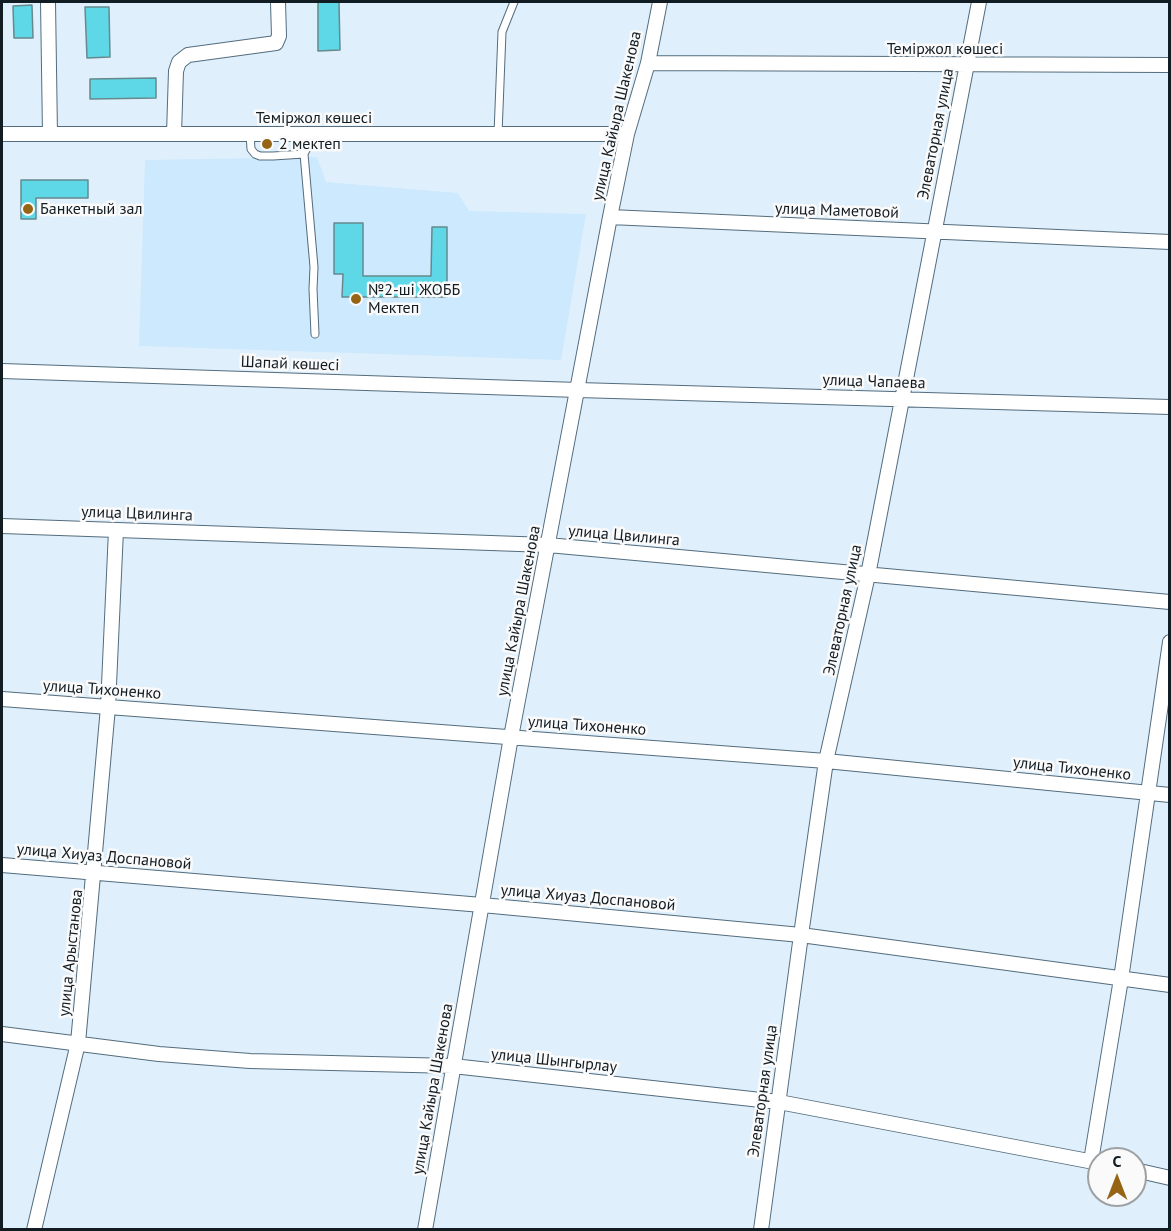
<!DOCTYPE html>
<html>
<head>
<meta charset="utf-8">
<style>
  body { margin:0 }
  #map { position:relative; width:1171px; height:1231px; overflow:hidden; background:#dff0fc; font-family:"PT Sans",sans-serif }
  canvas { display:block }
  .frame { position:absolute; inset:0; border:3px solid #121c23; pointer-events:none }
  .north { position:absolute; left:1087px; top:1147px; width:60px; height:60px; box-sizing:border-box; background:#fafafa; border:2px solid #9da1a4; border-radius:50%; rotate:0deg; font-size:16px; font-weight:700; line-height:24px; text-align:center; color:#121c23 }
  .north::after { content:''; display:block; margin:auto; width:21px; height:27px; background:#956515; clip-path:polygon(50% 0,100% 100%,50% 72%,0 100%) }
</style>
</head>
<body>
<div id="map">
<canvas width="1171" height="1231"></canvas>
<div class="frame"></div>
<div class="north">С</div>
</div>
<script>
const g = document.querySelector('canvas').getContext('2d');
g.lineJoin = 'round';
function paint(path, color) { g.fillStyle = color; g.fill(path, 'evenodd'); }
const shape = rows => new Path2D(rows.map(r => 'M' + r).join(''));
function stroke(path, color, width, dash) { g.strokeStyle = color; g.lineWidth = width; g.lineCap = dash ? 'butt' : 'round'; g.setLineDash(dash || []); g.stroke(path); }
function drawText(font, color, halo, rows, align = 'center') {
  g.font = font + ' "PT Sans",sans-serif'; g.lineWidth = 5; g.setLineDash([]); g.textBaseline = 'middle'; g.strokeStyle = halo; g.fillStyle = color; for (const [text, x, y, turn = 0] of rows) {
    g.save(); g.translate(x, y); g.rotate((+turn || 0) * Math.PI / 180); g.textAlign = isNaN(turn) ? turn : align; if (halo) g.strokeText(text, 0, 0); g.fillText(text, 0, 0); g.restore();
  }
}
const built = shape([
  [317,157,326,182,458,193,469,211,586,214,561,360,139,346,145,160]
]);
const building = shape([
  [318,2,339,2,340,50,318,51,318,2],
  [32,5,33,38,14,38,13,6,32,5],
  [85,7,109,7,110,57,87,58,85,7],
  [156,78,156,98,90,99,90,79,156,78],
  [21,180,88,180,88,198,36,198,36,219,21,219,21,180],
  [334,223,363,223,363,276,431,276,432,227,447,227,447,297,342,297,343,274,334,274,334,223]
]);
const lane = shape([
  [250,134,251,149,255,154,260,156,273,156,304,154,314,134],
  [498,134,502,32,514,2],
  [304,154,314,267,313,289,315,334]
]);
const street = shape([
  [48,2,50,134],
  [648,63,1170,65],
  [2,134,627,134],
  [174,134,176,71,179,62,188,55,276,43,279,36,278,2],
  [610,217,1170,242],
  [2,371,578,390,1170,407],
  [2,526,548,545,1170,602],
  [2,699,826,761,1170,795],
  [2,865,482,905,801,935,1170,985],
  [2,1034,159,1054,250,1061,453,1066,779,1102,1099,1163],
  [1091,1161,1121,979,1170,642],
  [1135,1170,1170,1178],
  [34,1230,78,1043,108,707,116,530],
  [425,1230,511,737,610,217,627,134,648,63,660,2],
  [761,1230,801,935,826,761,868,575,979,2]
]);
const markers = [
  [267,144,6,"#956515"],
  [28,209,6,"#956515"],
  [356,299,6,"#956515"]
];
const streetNames = [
  ["Теміржол көшесі",945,49],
  ["улица Кайыра Шакенова",617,116,-77],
  ["Теміржол көшесі",314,118],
  ["Элеваторная улица",936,134,-79],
  ["улица Маметовой",837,211,2],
  ["Шапай көшесі",290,364,2],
  ["улица Чапаева",874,382,2],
  ["улица Цвилинга",137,514,2],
  ["улица Цвилинга",624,536,5],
  ["Элеваторная улица",843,610,-78],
  ["улица Кайыра Шакенова",519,611,-79],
  ["улица Тихоненко",102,690,4],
  ["улица Тихоненко",587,726,4],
  ["улица Тихоненко",1072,769,6],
  ["улица Хиуаз Доспановой",104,857,5],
  ["улица Хиуаз Доспановой",588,898,5],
  ["улица Арыстанова",71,953,-84],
  ["улица Шынгырлау",554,1061,6],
  ["улица Кайыра Шакенова",433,1089,-80],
  ["Элеваторная улица",763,1091,-82]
];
const poiNames = [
  ["2 мектеп",279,144],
  ["Банкетный зал",40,209],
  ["№2-ші ЖОББ",368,290],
  ["Мектеп",368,308]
];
paint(built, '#cde9fd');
paint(building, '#5ed8e6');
stroke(building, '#66898e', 1.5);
stroke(lane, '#546c7d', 9);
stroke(street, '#546c7d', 16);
stroke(lane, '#fff', 7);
stroke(street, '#fff', 14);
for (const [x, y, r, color] of markers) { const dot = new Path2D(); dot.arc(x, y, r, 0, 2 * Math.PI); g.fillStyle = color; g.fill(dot); stroke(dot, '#fafafa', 2); }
drawText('16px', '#121c23', '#fafafa', streetNames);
drawText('16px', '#121c23', '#fafafa', poiNames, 'left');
</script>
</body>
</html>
